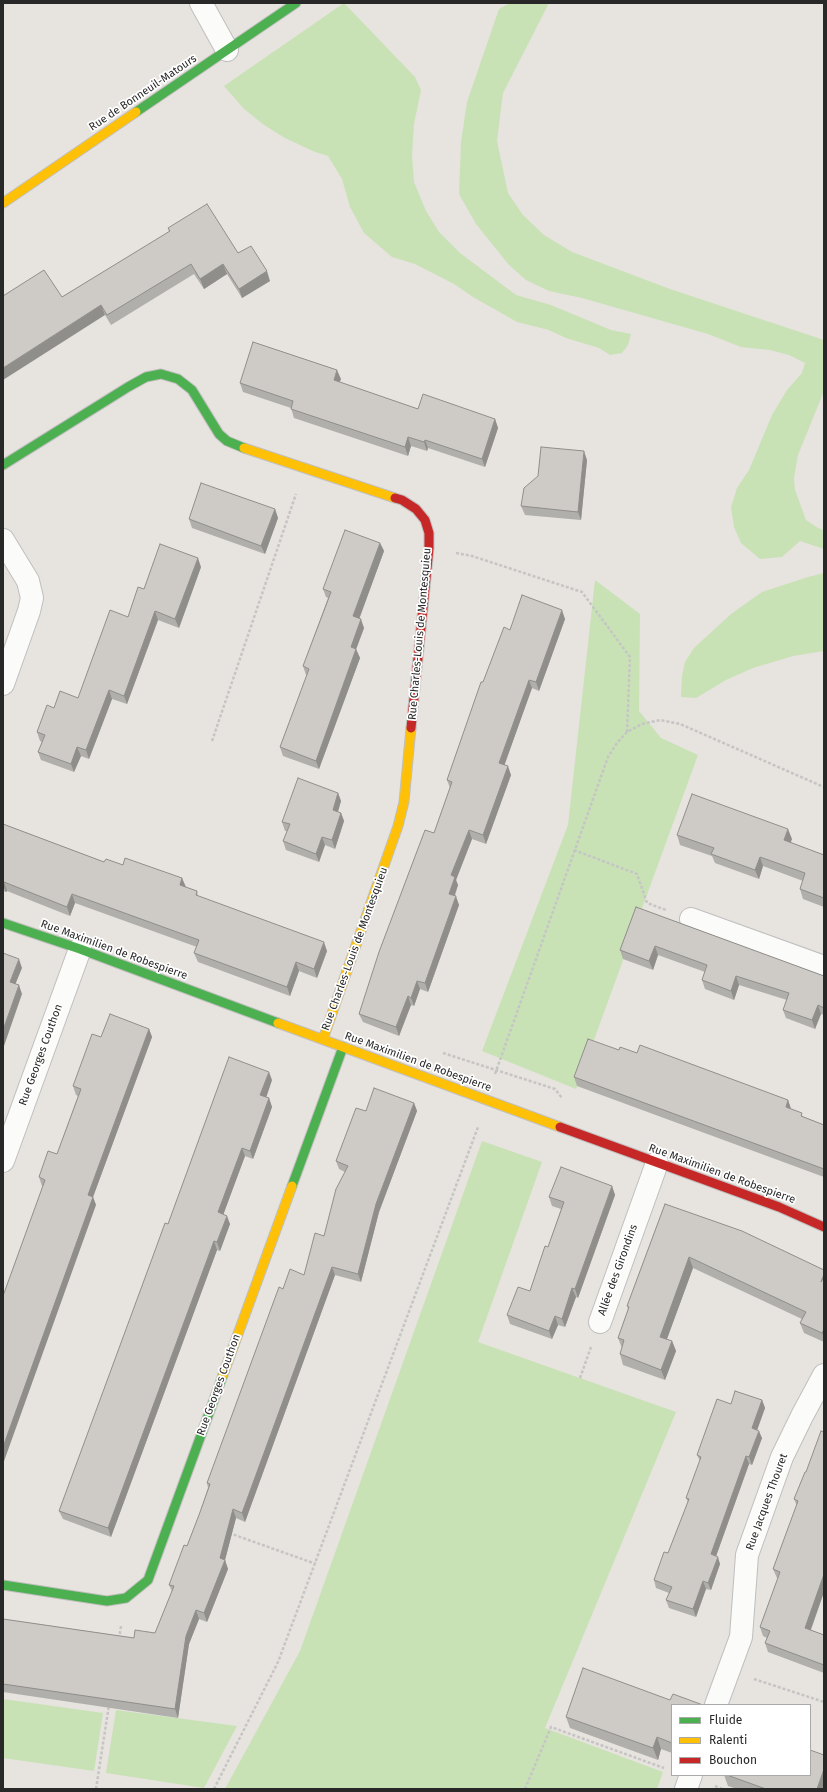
<!DOCTYPE html>
<html>
<head>
<meta charset="utf-8">
<style>
  body { margin:0 }
  #map { position:relative; width:827px; height:1792px; overflow:hidden; background:#e7e3de; font-family:"Fira Sans",sans-serif }
  canvas { display:block }
  .frame { position:absolute; inset:0; border:4px solid #282828; pointer-events:none }
  .legend { position:absolute; left:671px; top:1704px; width:140px; height:72px; box-sizing:border-box; background:#fff; border:1px solid #a9a9a9; margin:0; padding:5px 7px; list-style:none; font-size:12px; color:#282828 }
  .legend li { display:flex; align-items:center; gap:8px; height:20px }
  .legend b { width:20px; border:1px solid #a9a9a9 }
</style>
</head>
<body>
<div id="map">
<canvas width="827" height="1792"></canvas>
<div class="frame"></div>
<ul class="legend">
<li><b style="height:5px;background:#4caf50"></b>Fluide</li>
<li><b style="height:5px;background:#ffc107"></b>Ralenti</li>
<li><b style="height:5px;background:#c62828"></b>Bouchon</li>
</ul>
</div>
<script>
const g = document.querySelector('canvas').getContext('2d');
g.lineJoin = 'round';
function paint(path, color) { g.fillStyle = color; g.fill(path, 'evenodd'); }
const shape = rows => new Path2D(rows.map(r => 'M' + r).join(''));
function stroke(path, color, width, dash) { g.strokeStyle = color; g.lineWidth = width; g.lineCap = dash ? 'butt' : 'round'; g.setLineDash(dash || []); g.stroke(path); }
function drawText(font, color, halo, rows, align = 'center') {
  g.font = font + ' "Fira Sans",sans-serif'; g.lineWidth = 3.5; g.setLineDash([]); g.textBaseline = 'middle'; g.strokeStyle = halo; g.fillStyle = color; for (const [text, x, y, turn = 0] of rows) {
    g.save(); g.translate(x, y); g.rotate((+turn || 0) * Math.PI / 180); g.textAlign = isNaN(turn) ? turn : align; if (halo) g.strokeText(text, 0, 0); g.fillText(text, 0, 0); g.restore();
  }
}
const green = shape([
  [344,3,415,77,421,90,414,124,412,155,414,182,426,211,439,232,460,253,516,295,551,305,611,330,631,334,628,345,622,353,610,355,599,348,566,338,549,330,517,322,473,297,454,284,415,264,392,257,364,233,350,207,342,179,328,156,315,152,285,138,264,125,244,109,224,86],
  [510,3,549,3,503,93,497,141,508,193,523,215,544,235,572,252,670,289,824,340,824,391,798,455,794,478,795,490,806,520,818,528,824,530,824,549,800,541,782,557,760,559,741,543,734,527,731,507,737,488,749,470,772,415,787,390,802,373,805,363,789,355,770,350,741,347,708,334,582,298,549,291,526,280,509,265,476,224,459,194,461,142,467,102,499,9],
  [824,573,824,651,793,656,753,668,726,680,696,698,681,697,682,676,685,662,694,648,731,614,762,592,808,577],
  [595,580,640,614,639,711,661,738,698,755,576,1089,482,1051,568,825],
  [482,1141,542,1162,478,1342,676,1412,545,1728,663,1772,657,1789,225,1789,300,1651],
  [3,1699,103,1713,94,1771,3,1758],
  [116,1710,237,1726,204,1788,106,1773]
]);
const path = shape([
  [456,553,472,556,582,592,630,657,627,732],
  [212,741,296,494],
  [574,850,637,874,647,903,666,910],
  [443,1053,555,1089,562,1098],
  [495,1074,608,757,617,743,627,732,642,724,660,720,680,724,824,787],
  [580,1378,591,1347],
  [229,1533,316,1564],
  [119,1639,121,1626],
  [754,1679,824,1702],
  [715,1786,722,1789],
  [96,1789,109,1705],
  [214,1789,278,1662,478,1127],
  [525,1789,551,1727,664,1768]
]);
const street = shape([
  [201,3,227,50],
  [3,540,28,581,32,598,29,611,3,684],
  [691,919,824,967],
  [3,1161,80,949],
  [600,1322,657,1163],
  [716,1705,741,1637,747,1555,782,1457,802,1416,824,1375],
  [686,1789,691,1775]
]);
const fast = shape([
  [136,112,296,3],
  [3,465,128,387,146,377,161,374,178,379,192,390,219,434,227,441,244,448],
  [3,923,80,949,278,1023],
  [292,1186,343,1047],
  [3,1585,107,1601,126,1598,148,1580,223,1375]
]);
const slow = shape([
  [3,203,136,112],
  [244,448,395,498],
  [278,1023,560,1127],
  [323,1039,398,826,404,802,411,728],
  [223,1375,292,1186]
]);
const jam = shape([
  [395,498,402,500,416,509,425,520,429,533,429,548,411,728],
  [560,1127,779,1207,824,1227]
]);
const wall = shape([
  [168,228,238,253,270,281,242,298,227,274,204,289,194,274,111,325,105,315,62,297,169,232],
  [341,379,339,382,418,409,495,419,498,428,485,467,428,448,427,451,411,446,408,456,294,418,291,408,243,392,240,383],
  [587,460,581,520,525,515,521,506],
  [275,509,278,518,265,554,192,528,189,519],
  [380,543,384,551,359,618,364,628,356,649,360,658,319,769,283,756,280,747,307,675,306,675,303,666,328,598,326,597,323,589],
  [201,567,179,628,158,620,127,704,112,699,89,759,81,756,74,772,41,760,38,752,42,742,40,741,37,732,54,708,78,698,128,617,144,589],
  [565,619,539,691,532,688,504,765,511,775,486,844,472,839,456,880,458,885,455,896,459,905,428,992,420,989,414,1006,411,1005,399,1036,363,1022,359,1014,434,833,450,788,447,780,483,682,510,630],
  [338,793,341,801,338,812,341,813,344,821,335,849,325,845,319,862,286,850,283,841,287,831,285,831,282,822],
  [3,824,104,862,123,865,182,878,185,887,197,891,198,896,327,951,317,978,299,971,290,996,198,962,194,953,197,947,75,903,70,916,7,891,6,892,3,891],
  [677,835,792,839,790,842,824,855,824,907,803,899,800,889,803,881,763,866,759,879,715,863,712,856,680,845],
  [636,907,824,976,824,1015,821,1014,815,1029,786,1018,783,1010,787,1000,739,985,734,1000,705,989,702,980,705,972,658,955,653,970,623,959,620,950],
  [149,1029,152,1037,93,1197,96,1205,42,1186,39,1177,57,1154,78,1096,76,1095,73,1086,101,1037],
  [637,1053,788,1100,791,1109,804,1117,824,1125,824,1177,577,1086,574,1077],
  [272,1080,266,1097,269,1098,272,1107,253,1159,245,1156,223,1214,230,1224,220,1251,217,1250,111,1537,63,1519,59,1511,168,1224],
  [414,1103,417,1111,379,1212,361,1282,335,1275,245,1522,236,1518,225,1560,228,1569,207,1622,199,1619,189,1644,178,1718,3,1692,3,1619,134,1638,155,1633,172,1591,169,1585,187,1546,199,1515,208,1488,207,1483,283,1289,304,1275,324,1236,345,1172,339,1169,336,1161,366,1111],
  [612,1186,615,1195,578,1298,576,1297,565,1327,558,1325,552,1339,510,1324,507,1315,530,1291,548,1247,561,1209,552,1206,549,1197],
  [665,1204,824,1270,824,1342,804,1333,800,1323,802,1319,693,1268,667,1339,672,1341,676,1351,665,1380,623,1365,620,1354,622,1348,618,1338,628,1309,627,1306],
  [762,1400,765,1408,757,1430,762,1438,752,1465,749,1464,716,1556,720,1564,711,1590,706,1589,696,1617,669,1608,666,1600,669,1593,656,1588,654,1580,668,1553,688,1502,686,1498,700,1461,697,1455,731,1404],
  [824,1432,824,1592,811,1630,824,1635,824,1673,768,1652,765,1643,767,1638,763,1636,760,1627,778,1578,777,1578,773,1569,797,1506,794,1499],
  [672,1705,672,1753,661,1749,658,1760,570,1728,566,1717],
  [724,1775,810,1775,824,1789,737,1789,728,1786]
]);
const shadedWall = shape([
  [223,264,227,274,204,289,200,279],
  [267,271,270,281,242,298,239,289],
  [101,305,105,315,3,380,3,368],
  [337,370,341,379,337,389,334,380],
  [495,419,498,428,485,467,482,459],
  [408,437,411,446,408,456,405,447],
  [425,440,428,448,427,451,424,442],
  [584,451,587,460,581,520,578,512],
  [275,509,278,518,265,554,261,546],
  [380,543,384,551,357,625,353,616],
  [198,558,201,567,179,628,175,619],
  [562,610,565,619,539,691,536,682],
  [155,611,158,620,127,704,124,696],
  [361,619,364,628,354,655,351,647],
  [356,649,360,658,319,769,316,761],
  [529,680,532,688,502,772,499,763],
  [109,690,112,699,89,759,86,750],
  [77,747,81,756,74,772,71,764],
  [508,766,511,775,486,844,483,835],
  [338,793,341,801,336,818,333,810],
  [341,813,344,821,335,849,332,840],
  [788,829,792,839,788,850,784,840],
  [469,830,472,839,456,880,458,885,452,902,449,894,451,875],
  [322,837,325,845,319,862,316,854],
  [760,857,763,866,759,879,755,870],
  [182,878,186,887,183,894,180,885],
  [4,882,7,891,6,892,3,884],
  [72,894,75,903,70,916,67,907],
  [456,896,459,905,428,992,425,983],
  [324,942,327,951,317,978,314,969],
  [655,946,658,955,653,970,649,961],
  [19,959,22,968,13,990,10,982],
  [296,962,299,971,290,996,287,987],
  [736,976,739,985,734,1000,731,991],
  [417,981,420,989,414,1006,411,998],
  [19,985,22,994,4,1046,3,1030],
  [408,996,411,1005,399,1036,396,1027],
  [818,1005,821,1014,815,1029,812,1020],
  [149,1029,152,1037,93,1197,96,1205,3,1464,3,1447,88,1195],
  [269,1072,272,1080,264,1104,260,1095],
  [269,1098,272,1107,253,1159,250,1151],
  [788,1100,791,1109,789,1116,786,1107],
  [414,1103,417,1111,379,1212,361,1282,358,1274,376,1204],
  [242,1148,245,1156,221,1221,218,1212],
  [612,1186,615,1195,578,1298,575,1289],
  [227,1216,230,1224,220,1251,217,1242],
  [214,1241,217,1250,111,1537,108,1528],
  [689,1257,693,1268,664,1347,660,1337],
  [332,1267,335,1275,245,1522,242,1513],
  [572,1288,576,1297,565,1327,562,1319],
  [555,1316,558,1325,552,1339,549,1331],
  [824,1329,824,1337,822,1333],
  [672,1341,676,1351,665,1380,661,1370],
  [762,1400,765,1408,755,1436,752,1428],
  [759,1431,762,1438,752,1465,749,1457],
  [746,1456,749,1464,714,1562,711,1554],
  [233,1509,236,1518,225,1560,228,1569,207,1622,204,1613],
  [718,1557,720,1564,711,1590,708,1583],
  [824,1574,824,1592,808,1637,805,1628],
  [703,1581,706,1589,696,1617,693,1609],
  [196,1610,199,1619,189,1644,178,1718,175,1709,186,1636],
  [657,1737,661,1749,658,1760,653,1748],
  [824,1769,824,1789,817,1789]
]);
const building = shape([
  [207,204,238,253,251,246,267,271,239,289,223,264,200,279,191,264,107,315,101,305,3,368,3,296,44,270,62,297,170,231,168,228,207,204],
  [253,342,337,370,334,380,418,409,423,394,495,419,482,459,425,440,424,442,408,437,405,447,291,409,293,401,240,383,253,342],
  [541,447,584,451,578,512,521,506,524,488,538,476,541,447],
  [201,483,275,509,261,546,189,519,201,483],
  [345,530,380,543,353,616,361,619,351,647,356,649,316,761,280,747,309,669,303,666,331,592,323,589,345,530],
  [160,544,198,558,175,619,155,611,124,696,109,690,86,750,77,747,71,764,38,752,45,735,37,732,47,705,54,708,60,691,78,698,110,610,128,617,138,587,144,589,160,544],
  [522,595,562,610,536,682,529,680,499,763,508,766,483,835,469,830,451,875,455,877,449,894,456,896,425,983,417,981,411,998,408,996,396,1027,359,1014,379,952,425,830,434,833,452,782,447,780,481,682,483,682,504,627,510,630,522,595],
  [298,778,338,793,333,810,341,813,332,840,322,837,316,854,283,841,290,824,282,822,298,778],
  [692,794,788,829,784,840,824,855,824,898,800,889,805,873,760,857,755,870,711,854,714,848,677,835,692,794],
  [3,824,104,862,106,859,123,865,125,858,182,878,180,885,197,891,196,895,324,942,314,969,296,962,287,987,194,953,199,940,72,894,67,907,4,882,3,884,3,824],
  [636,907,824,976,824,1008,818,1005,812,1020,783,1010,789,993,736,976,731,991,702,980,707,965,655,946,649,961,620,950,636,907],
  [3,953,19,959,10,982,19,985,3,1030,3,953],
  [110,1014,149,1029,88,1195,93,1197,3,1447,3,1296,45,1180,39,1177,48,1151,57,1154,81,1089,73,1086,92,1034,101,1037,110,1014],
  [588,1039,619,1050,620,1047,637,1053,640,1045,788,1100,786,1107,802,1113,801,1116,824,1125,824,1169,574,1077,588,1039],
  [229,1057,269,1072,260,1095,269,1098,250,1151,242,1148,218,1212,227,1216,217,1242,214,1241,108,1528,59,1511,153,1256,165,1223,168,1224,229,1057],
  [374,1088,414,1103,376,1204,358,1274,332,1267,242,1513,233,1509,220,1558,225,1560,204,1613,196,1610,186,1636,175,1709,3,1684,3,1619,134,1638,135,1630,155,1633,174,1586,169,1585,184,1545,187,1546,199,1515,210,1484,207,1483,279,1287,283,1289,290,1269,304,1275,315,1233,324,1236,336,1189,348,1166,336,1161,356,1108,366,1111,374,1088],
  [561,1167,612,1186,575,1289,572,1288,562,1319,555,1316,549,1331,507,1315,518,1287,530,1291,545,1246,548,1247,564,1202,549,1197,561,1167],
  [665,1204,742,1231,824,1270,824,1274,821,1282,824,1277,824,1329,822,1333,800,1323,806,1312,689,1257,660,1337,672,1341,661,1370,620,1354,624,1340,618,1338,629,1307,627,1306,665,1204],
  [735,1391,762,1400,752,1428,759,1431,749,1457,746,1456,711,1554,718,1557,708,1583,703,1581,693,1609,666,1600,672,1587,654,1580,664,1552,668,1553,689,1499,686,1498,701,1457,697,1455,717,1399,731,1404,735,1391],
  [821,1431,824,1432,824,1574,805,1628,824,1635,824,1665,765,1643,770,1631,760,1627,780,1572,773,1569,798,1501,794,1499,805,1472,806,1472,821,1431],
  [583,1668,670,1700,673,1694,703,1705,672,1705,672,1743,657,1737,653,1748,566,1717,583,1668],
  [810,1750,824,1755,824,1769,817,1789,766,1789,727,1775,810,1775,810,1750]
]);
const streetNames = [
  ["Rue de Bonneuil-Matours",143,93,-34],
  ["Rue Charles-Louis de Montesquieu",420,634,-85],
  ["Rue Charles-Louis de Montesquieu",355,949,-70],
  ["Rue Maximilien de Robespierre",114,950,20],
  ["Rue Georges Couthon",41,1055,-70],
  ["Rue Maximilien de Robespierre",418,1062,20],
  ["Rue Maximilien de Robespierre",722,1174,20],
  ["Allée des Girondins",618,1270,-70],
  ["Rue Georges Couthon",219,1385,-70],
  ["Rue Jacques Thouret",767,1502,-70]
];
paint(green, '#c8e2b6');
stroke(street, '#c0bfbf', 24);
stroke(fast, '#c0bfbf', 11);
stroke(slow, '#c0bfbf', 11);
stroke(jam, '#c0bfbf', 11);
stroke(path, '#c6c5c5', 2.5, [3, 2]);
stroke(street, '#fbfbfa', 22);
stroke(fast, '#4caf50', 9);
stroke(slow, '#ffc107', 9);
stroke(jam, '#c62828', 9);
paint(wall, '#b1afab');
paint(shadedWall, '#908e8b');
paint(building, '#cecbc7');
stroke(building, '#908e8b', 1);
drawText('11px', '#282828', '#fff', streetNames);
</script>
</body>
</html>
